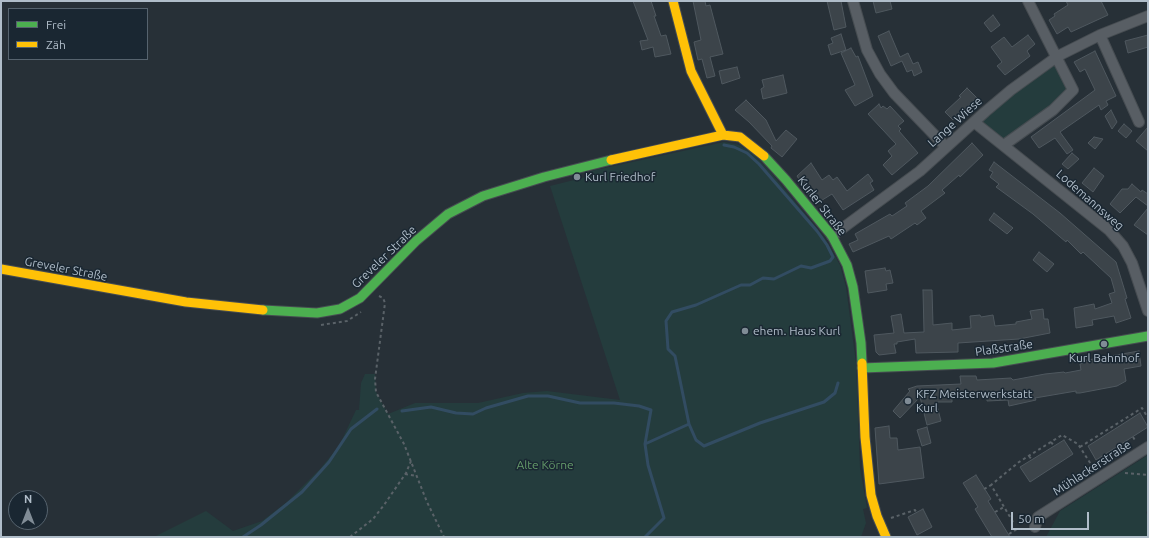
<!DOCTYPE html>
<html>
<head>
<meta charset="utf-8">
<style>
  body { margin:0 }
  #map { position:relative; width:1149px; height:538px; overflow:hidden; background:#273037; font-family:Ubuntu,sans-serif }
  canvas { display:block }
  .frame { position:absolute; inset:0; border:2px solid #b0bdc9; pointer-events:none }
  .legend { position:absolute; left:8px; top:8px; width:140px; height:52px; box-sizing:border-box; background:#1a2732; border:1px solid #56636e; margin:0; padding:5px 7px; list-style:none; font-size:12px; color:#b0bdc9 }
  .legend li { display:flex; align-items:center; gap:8px; height:20px }
  .legend b { width:20px; border:1px solid #56636e }
  .north { position:absolute; left:8px; top:490px; width:40px; height:40px; box-sizing:border-box; background:#1a2732; border:1px solid #56636e; border-radius:50%; rotate:0deg; font-size:11px; font-weight:700; line-height:16px; text-align:center; color:#b0bdc9 }
  .north::after { content:''; display:block; margin:auto; width:14px; height:18px; background:#808c96; clip-path:polygon(50% 0,100% 100%,50% 72%,0 100%) }
  .scale { position:absolute; left:1011px; top:512px; width:78px; height:18px; box-sizing:border-box; border:2px solid #b0bdc9; border-top:0; padding-left:5px; font-size:12px; line-height:14px; white-space:nowrap; color:#b0bdc9; -webkit-text-stroke:3px #1a2732; paint-order:stroke }
</style>
</head>
<body>
<div id="map">
<canvas width="1149" height="538"></canvas>
<div class="frame"></div>
<ul class="legend">
<li><b style="height:5px;background:#4caf50"></b>Frei</li>
<li><b style="height:5px;background:#ffc107"></b>Zäh</li>
</ul>
<div class="north">N</div>
<div class="scale">50 m</div>
</div>
<script>
const g = document.querySelector('canvas').getContext('2d');
g.lineJoin = 'round';
function paint(path, color) { g.fillStyle = color; g.fill(path, 'evenodd'); }
const shape = rows => new Path2D(rows.map(r => 'M' + r).join(''));
function stroke(path, color, width, dash) { g.strokeStyle = color; g.lineWidth = width; g.lineCap = dash ? 'butt' : 'round'; g.setLineDash(dash || []); g.stroke(path); }
function drawText(font, color, halo, rows, align = 'center') {
  g.font = font + ' Ubuntu,sans-serif'; g.lineWidth = 3; g.setLineDash([]); g.textBaseline = 'middle'; g.strokeStyle = halo; g.fillStyle = color; for (const [text, x, y, turn = 0] of rows) {
    g.save(); g.translate(x, y); g.rotate((+turn || 0) * Math.PI / 180); g.textAlign = isNaN(turn) ? turn : align; if (halo) g.strokeText(text, 0, 0); g.fillText(text, 0, 0); g.restore();
  }
}
const green = shape([
  [1057,56,1073,90,1004,145,974,122],
  [724,142,739,145,752,153,768,169,824,237,840,265,846,287,856,363,860,468,867,508,863,509,866,523,861,537,154,537,206,511,233,531,262,521,287,502,320,469,339,446,356,410,359,410,361,383,365,374,375,374,376,392,388,414,415,403,478,403,523,393,547,391,620,400,550,186,586,177,591,171],
  [1148,455,1148,511,1146,512,1148,517,1148,537,1046,537,1060,511]
]);
const stream = shape([
  [724,145,734,147,747,153,759,164,817,231,827,245,833,257,830,261,811,268,801,266,774,279,763,278,750,285,741,285,696,305,672,312,666,321,668,349,675,356,689,424,696,440,704,446,760,423,824,402,835,393,838,383],
  [402,411,431,407,456,413,473,414,486,408,528,396,548,396,580,403,614,403,639,406,651,410,645,444,648,465,664,518,645,537],
  [645,444,689,424],
  [243,537,261,525,302,492,329,462,351,429,377,409]
]);
const building = shape([
  [633,1,651,1,656,16,654,16,661,36,666,35,671,54,655,57,653,47,642,50,640,41,648,40,633,1],
  [693,1,705,1,706,6,710,5,723,54,710,57,715,76,707,78,702,59,698,60,694,42,701,40,693,1],
  [827,1,841,1,846,27,834,30,827,1],
  [873,1,890,1,892,9,876,13,873,1],
  [1066,1,1101,1,1108,15,1071,32,1068,27,1057,34,1049,20,1055,16,1054,14,1068,5,1066,1],
  [993,15,1000,25,991,32,984,23,993,15],
  [889,31,900,57,908,53,913,64,918,62,922,72,914,76,912,70,907,72,902,61,891,66,878,36,889,31],
  [841,34,846,50,831,55,828,45,833,43,831,38,841,34],
  [1028,35,1035,44,1027,51,1030,56,1005,75,997,66,1002,62,991,47,1004,37,1012,47,1028,35],
  [1148,35,1148,47,1128,53,1125,41,1148,35],
  [851,48,856,57,858,56,873,96,855,106,845,90,855,85,841,53,851,48],
  [1095,51,1116,96,1106,101,1108,105,1101,110,1099,105,1060,132,1073,150,1067,154,1055,138,1039,148,1031,137,1095,90,1085,69,1080,72,1074,62,1095,51],
  [737,67,740,78,722,84,719,71,737,67],
  [783,75,787,93,763,99,761,89,764,87,762,80,783,75],
  [967,88,977,98,953,120,945,112,961,97,959,96,967,88],
  [746,100,766,120,776,141,786,130,797,139,782,157,771,148,772,146,749,122,735,110,746,100],
  [879,104,881,108,883,106,887,109,890,106,904,121,898,126,901,129,899,131,918,153,892,175,883,165,892,156,888,151,896,144,868,114,879,104],
  [1111,110,1117,122,1112,129,1105,116,1111,110],
  [1124,124,1132,131,1126,138,1118,131,1124,124],
  [1148,127,1148,151,1136,141,1148,127],
  [1094,137,1103,139,1095,149,1088,143,1094,137],
  [972,143,983,155,960,177,959,175,942,190,945,193,921,211,926,218,917,225,915,223,891,239,889,236,853,252,849,244,858,240,855,234,890,214,892,216,907,206,905,203,928,186,972,143],
  [1072,153,1079,159,1068,169,1062,164,1072,153],
  [994,162,1060,213,1116,262,1127,298,1125,299,1131,318,1116,323,1114,316,1092,320,1093,325,1076,328,1074,308,1094,304,1095,309,1112,303,1109,294,1115,292,1111,278,1083,252,1081,254,1067,240,1066,242,1033,214,996,187,999,184,990,177,993,172,989,170,994,162],
  [811,163,822,180,829,175,833,180,837,177,847,191,868,174,873,181,870,183,874,190,843,210,832,194,819,202,813,195,810,196,797,176,811,163],
  [1094,168,1104,176,1093,192,1082,183,1094,168],
  [1132,184,1141,192,1142,190,1148,194,1148,206,1136,197,1120,213,1110,204,1122,189,1128,189,1132,184],
  [1148,208,1148,235,1134,225,1148,208],
  [994,213,1013,228,1007,234,989,220,994,213],
  [1039,252,1054,264,1047,272,1033,260,1039,252],
  [885,268,886,271,890,270,893,283,886,284,887,290,868,293,865,271,885,268],
  [923,290,932,290,933,325,952,323,952,330,971,328,970,316,980,315,981,317,993,315,995,326,1016,324,1016,322,1032,319,1030,311,1043,309,1044,319,1048,319,1050,333,1019,339,958,343,958,352,916,353,915,339,897,342,897,344,894,344,896,353,879,355,876,352,874,335,894,333,891,316,901,314,904,333,924,332,923,290],
  [1139,351,1141,366,1124,369,1126,381,1117,386,1080,393,1076,393,1076,391,1035,398,1036,400,1009,406,1008,400,987,401,987,398,982,398,982,394,962,395,952,398,952,402,936,402,941,421,927,425,920,397,900,418,893,411,910,391,908,389,917,386,961,384,960,376,976,376,977,380,1011,378,1013,380,1045,374,1064,372,1065,373,1081,370,1080,364,1083,363,1082,361,1139,351],
  [1140,413,1148,427,1096,460,1088,446,1140,413],
  [889,426,890,438,897,438,898,450,920,447,924,478,879,484,875,428,889,426],
  [927,427,931,443,922,446,917,430,927,427],
  [1064,440,1073,454,1030,482,1020,467,1064,440],
  [976,475,991,499,988,501,1010,537,992,537,975,509,978,507,963,483,976,475],
  [923,509,932,527,917,535,908,517,923,509]
]);
const path = shape([
  [379,296,383,298,385,303,375,379,376,392,404,444,427,502,444,537],
  [321,325,347,321,361,312],
  [1133,437,1136,442],
  [1051,442,1054,446],
  [1080,447,1142,408,1148,418],
  [1029,456,1032,460],
  [1125,473,1148,475],
  [405,474,417,476],
  [984,489,991,485],
  [995,512,1004,507],
  [891,518,915,510,916,512],
  [1013,522,991,485,1019,462,1062,435,1078,444,1094,469],
  [1009,534,1017,529],
  [350,537,373,519,384,505,406,473,411,461]
]);
const street = shape([
  [853,1,867,50,880,74,894,93,946,147],
  [1100,35,1139,122],
  [974,122,1109,230,1123,246,1132,263,1148,311],
  [1004,145,1053,110,1073,90,1028,1],
  [832,236,920,171,985,112,1011,90,1058,56,1100,35,1148,16],
  [1035,527,1038,517,1148,447]
]);
const fast = shape([
  [764,156,786,180,832,236,847,265,853,287,861,343,862,363],
  [263,310,317,313,340,309,360,298,416,241,448,214,483,196,544,177,611,160],
  [862,368,993,363,1148,336]
]);
const slow = shape([
  [673,1,691,71,723,135],
  [611,160,723,135,740,137,764,156],
  [1,269,186,302,263,310],
  [862,363,865,437,871,495,877,516,886,537]
]);
const markers = [
  [577,177,4,"#808c96"],
  [745,331,4,"#808c96"],
  [1104,344,4,"#808c96"],
  [908,401,4,"#808c96"]
];
const streetNames = [
  ["Lange Wiese",955,122,-42],
  ["Lodemannsweg",1090,200,41],
  ["Kurler Straße",822,206,52],
  ["Greveler Straße",384,257,-44],
  ["Greveler Straße",66,269,11],
  ["Plaßstraße",1004,348,-8],
  ["Mühlackerstraße",1092,468,-33]
];
const poiNames = [
  ["Kurl Friedhof",585,177],
  ["ehem. Haus Kurl",753,331],
  ["Kurl Bahnhof",1104,358,"center"],
  ["KFZ Meisterwerkstatt",916,394],
  ["Kurl",916,408]
];
const parkNames = [
  ["Alte Körne",545,465]
];
paint(green, '#243c3d');
stroke(stream, '#324c62', 3);
paint(building, '#3c444a');
stroke(building, '#4f585f', 1);
stroke(street, '#464c51', 12);
stroke(fast, '#464c51', 11);
stroke(slow, '#464c51', 11);
stroke(path, '#5a6268', 2, [3, 3]);
stroke(street, '#585e64', 10);
stroke(fast, '#4caf50', 9);
stroke(slow, '#ffc107', 9);
for (const [x, y, r, color] of markers) { const dot = new Path2D(); dot.arc(x, y, r, 0, 2 * Math.PI); g.fillStyle = color; g.fill(dot); stroke(dot, '#1a2732', 1.5); }
drawText('12px', '#b0bdc9', '#1a2732', streetNames);
drawText('12px', '#b0bdc9', '#1a2732', poiNames, 'left');
drawText('12px', '#659c6a', '#1a2732', parkNames);
</script>
</body>
</html>
